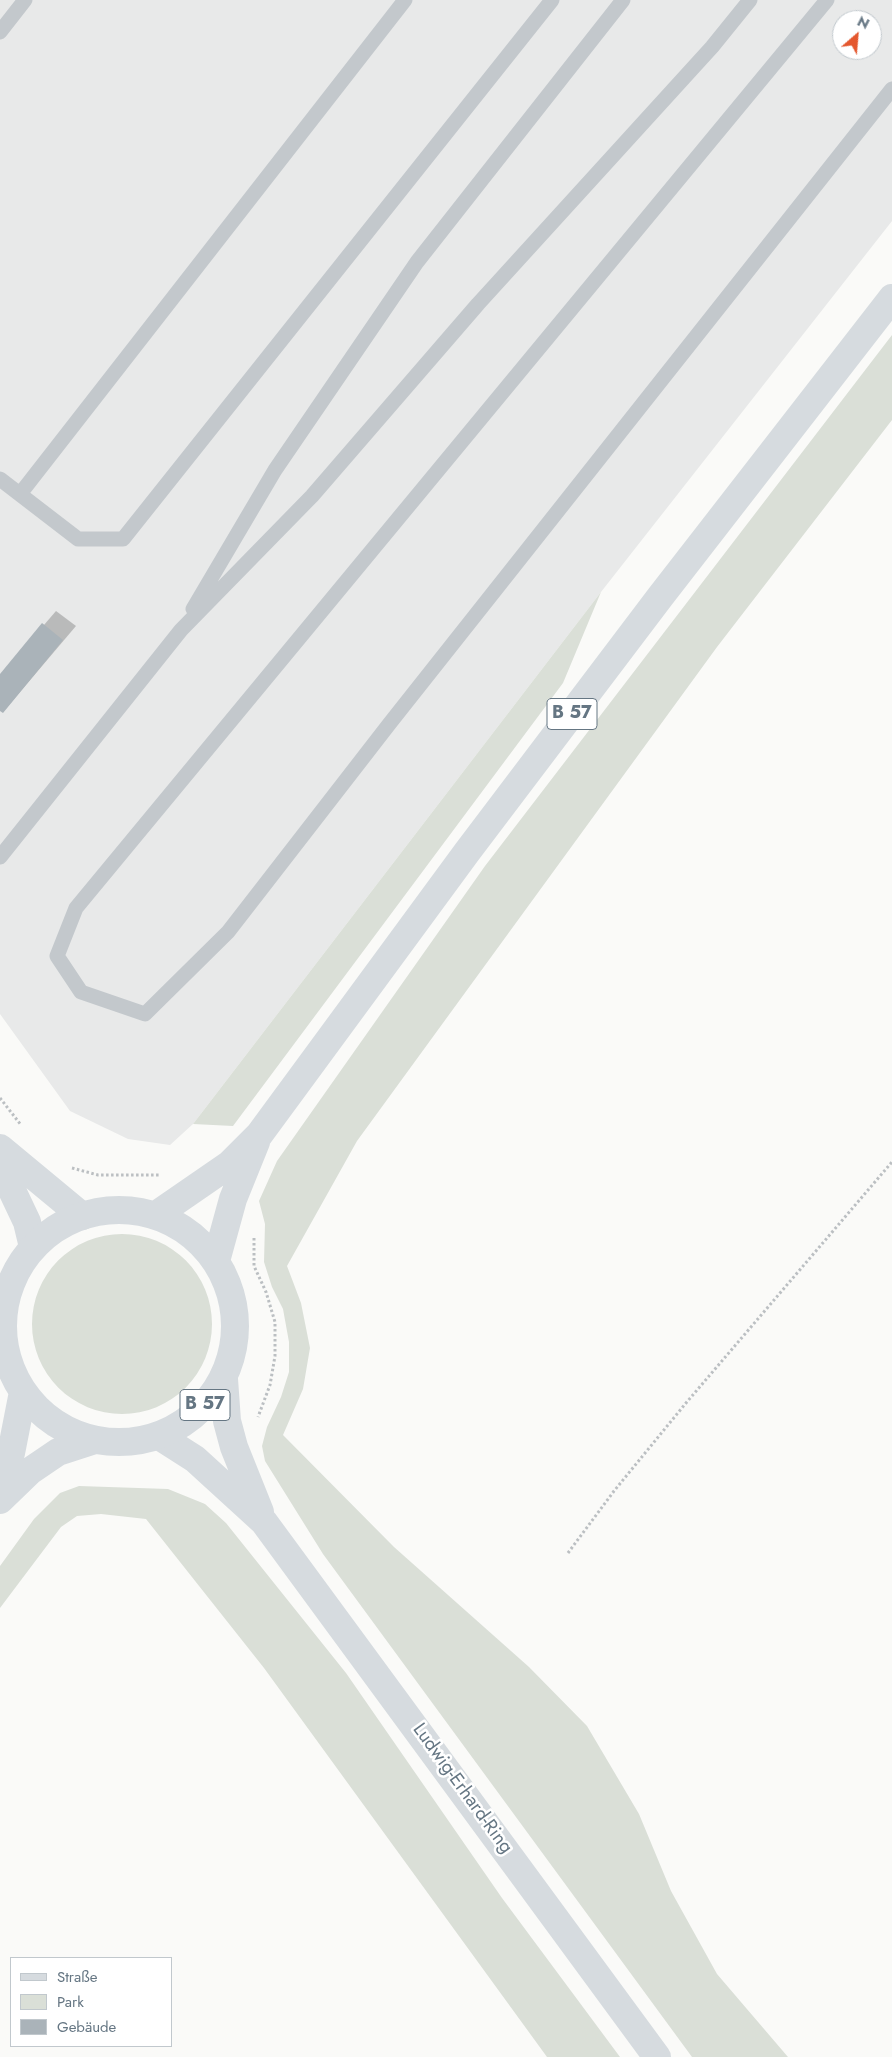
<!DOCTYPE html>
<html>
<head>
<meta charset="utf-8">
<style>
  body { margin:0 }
  #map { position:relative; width:892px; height:2057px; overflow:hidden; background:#fafaf8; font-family:Jost,sans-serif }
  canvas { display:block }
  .legend { position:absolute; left:10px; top:1957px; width:162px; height:90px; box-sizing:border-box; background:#fff; border:1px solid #c1c8cd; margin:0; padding:6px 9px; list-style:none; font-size:15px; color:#657683 }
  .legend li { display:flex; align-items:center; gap:10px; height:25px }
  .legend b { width:25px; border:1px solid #c1c8cd }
  .north { position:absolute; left:832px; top:10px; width:50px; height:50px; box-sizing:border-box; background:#fff; border:1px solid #c1c8cd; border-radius:50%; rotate:27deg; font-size:14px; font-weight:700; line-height:20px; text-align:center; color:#657683 }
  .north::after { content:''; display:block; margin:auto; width:18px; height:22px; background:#e4572e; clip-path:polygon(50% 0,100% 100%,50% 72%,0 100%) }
</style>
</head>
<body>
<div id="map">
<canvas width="892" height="2057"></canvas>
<ul class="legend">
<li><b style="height:6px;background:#d6dbdf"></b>Straße</li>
<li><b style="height:14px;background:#dadfd7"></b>Park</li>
<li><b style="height:14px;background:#aab3b9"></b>Gebäude</li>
</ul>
<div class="north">N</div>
</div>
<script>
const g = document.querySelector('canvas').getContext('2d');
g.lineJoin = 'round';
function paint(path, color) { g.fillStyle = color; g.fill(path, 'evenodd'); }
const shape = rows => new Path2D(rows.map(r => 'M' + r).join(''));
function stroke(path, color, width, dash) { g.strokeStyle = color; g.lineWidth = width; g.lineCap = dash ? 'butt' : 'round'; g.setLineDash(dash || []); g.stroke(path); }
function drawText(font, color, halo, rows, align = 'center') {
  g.font = font + ' Jost,sans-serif'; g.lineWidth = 5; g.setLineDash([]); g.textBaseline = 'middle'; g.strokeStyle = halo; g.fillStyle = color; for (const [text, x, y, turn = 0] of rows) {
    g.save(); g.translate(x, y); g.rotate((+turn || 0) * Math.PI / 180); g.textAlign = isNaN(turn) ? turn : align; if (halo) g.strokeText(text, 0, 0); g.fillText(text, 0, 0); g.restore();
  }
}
const built = shape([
  [0,0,892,0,892,221,601,592,193,1124,170,1145,128,1139,70,1111,0,1014],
  [842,20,872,20,872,50,842,50]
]);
const green = shape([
  [892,335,892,420,717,647,357,1141,287,1266,301,1303,310,1348,303,1389,283,1435,394,1547,529,1667,587,1726,639,1814,671,1891,717,1974,788,2057,692,2057,323,1554,265,1461,262,1446,267,1427,281,1397,289,1372,289,1342,283,1309,272,1287,264,1262,265,1224,259,1201,277,1161,485,866],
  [601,592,563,683,233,1126,193,1124],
  '32 1324a90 90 0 1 1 180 0a90 90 0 1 1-180 0Z',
  [79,1486,168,1489,205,1504,226,1523,346,1673,502,1898,620,2057,547,2057,264,1668,146,1519,101,1514,77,1516,61,1527,0,1608,0,1566,34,1519,60,1493]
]);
const shadow = shape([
  [56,611,76,626,3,712,0,709,0,676]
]);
const building = shape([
  [42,623,63,640,3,713,0,711,0,674]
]);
const path = shape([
  [0,1098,21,1125],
  [72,1168,98,1175,159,1175],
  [254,1238,254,1266,266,1292,275,1322,275,1356,270,1385,258,1417],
  [568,1553,614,1491,686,1403,892,1162]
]);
const service = shape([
  [827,0,76,908,57,956,81,992,145,1014,228,932,390,723,892,89],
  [0,32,25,0],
  [0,479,78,539,123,539,552,0],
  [20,494,405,0],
  [193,609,275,470,417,262,623,0],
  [0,857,181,630,312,496,478,304,712,47,750,0]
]);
const secondary = shape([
  [0,1148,82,1216],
  [0,1165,27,1222,33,1247],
  [224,1379,227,1421,234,1447,260,1512],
  [159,1436,195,1459,264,1522,657,2057]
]);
const primary = shape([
  '3 1326a116 116 0 1 1 232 0a116 116 0 1 1-232 0Z',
  [156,1215,230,1164,259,1135,467,852,660,597,892,298],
  [216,1261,233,1199,256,1142],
  [0,1486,11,1453,23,1392],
  [0,1500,30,1471,58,1452,95,1440]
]);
const shields = [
  [572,714,50],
  [205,1405,50]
];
const shieldNames = [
  ["B 57",572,714],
  ["B 57",205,1405]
];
const streetNames = [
  ["Ludwig-Erhard-Ring",462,1789,54]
];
paint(built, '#e8e9e9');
paint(green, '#dadfd7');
paint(shadow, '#0003');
paint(building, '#aab3b9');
stroke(path, '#bbbfc2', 3, [2.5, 2.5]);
stroke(service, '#c3c8cc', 15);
stroke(secondary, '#d6dbdf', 28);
stroke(primary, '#d6dbdf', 28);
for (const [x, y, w] of shields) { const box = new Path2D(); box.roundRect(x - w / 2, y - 15.5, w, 31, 4); g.fillStyle = '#fff'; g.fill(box); stroke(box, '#657683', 1); }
drawText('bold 18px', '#657683', null, shieldNames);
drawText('19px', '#657683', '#fff', streetNames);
</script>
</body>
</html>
